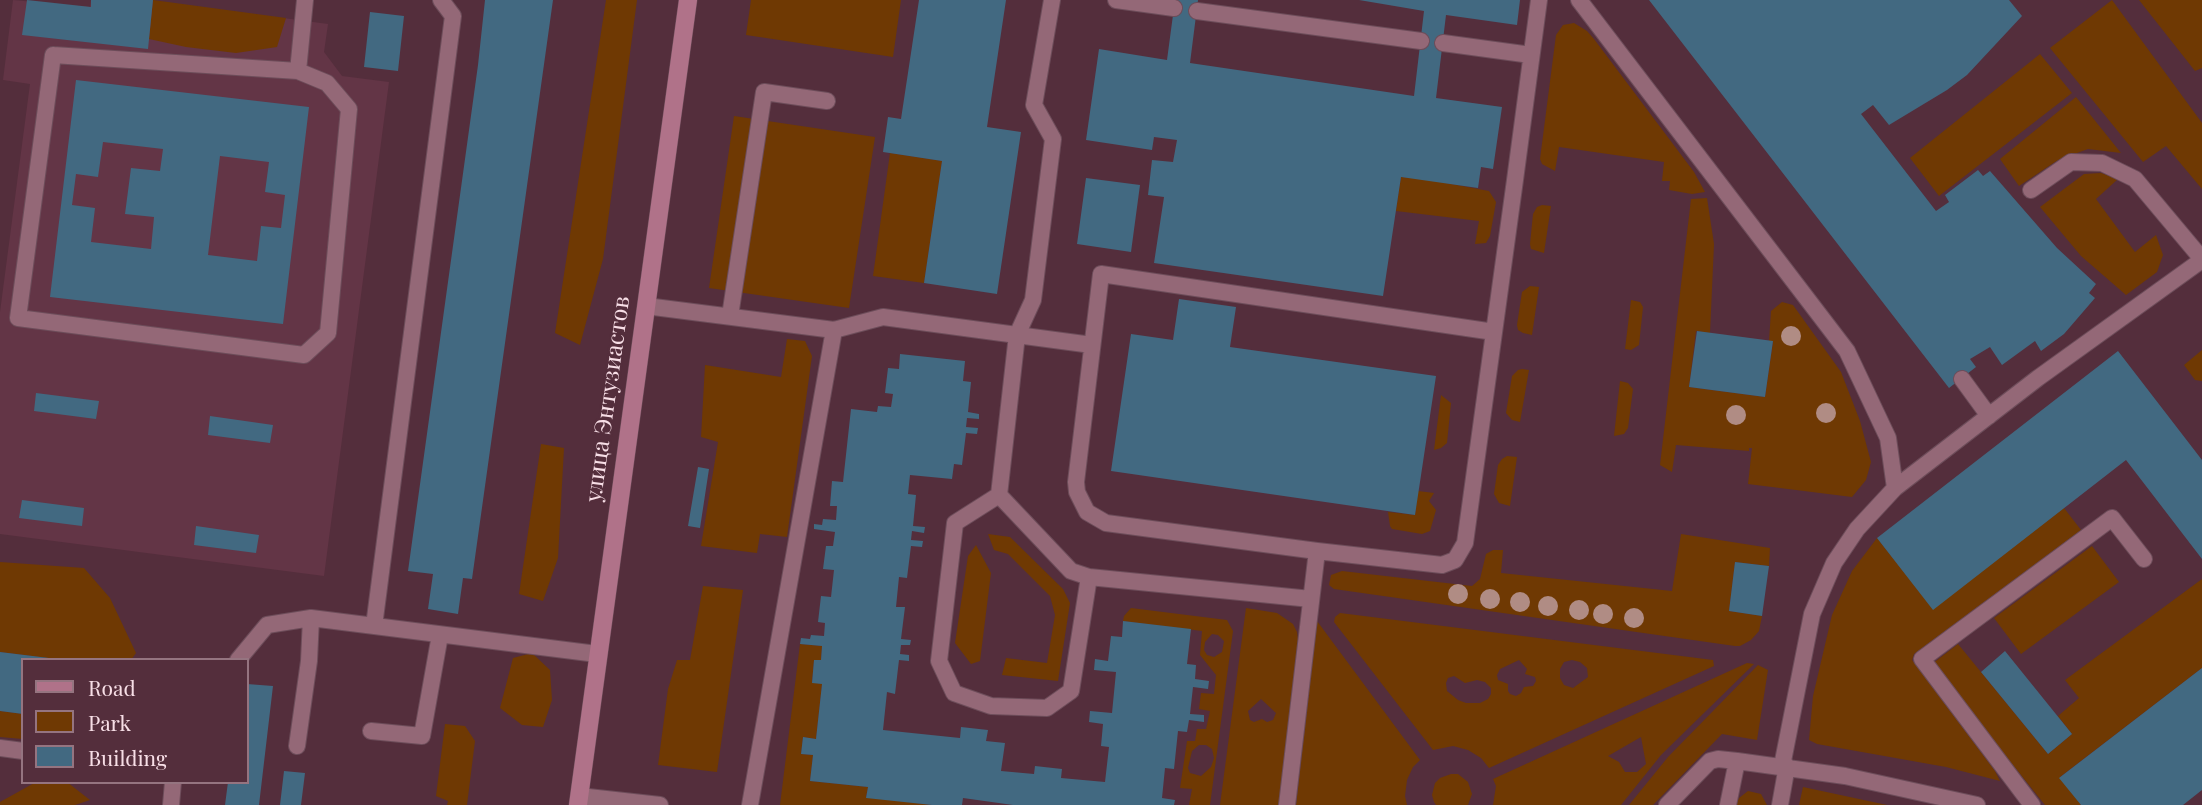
<!DOCTYPE html>
<html>
<head>
<meta charset="utf-8">
<style>
  body { margin:0 }
  #map { position:relative; width:2202px; height:805px; overflow:hidden; background:#542e3c; font-family:"Playfair Display",serif }
  canvas { display:block }
  .legend { position:absolute; left:21px; top:658px; width:228px; height:126px; box-sizing:border-box; background:#542e3c; border:2px solid #957480; margin:0; padding:9px 12px; list-style:none; font-size:21px; color:#f7dee6 }
  .legend li { display:flex; align-items:center; gap:14px; height:35px }
  .legend b { width:35px; border:2px solid #957480 }
</style>
</head>
<body>
<div id="map">
<canvas width="2202" height="805"></canvas>
<ul class="legend">
<li><b style="height:9px;background:#b07289"></b>Road</li>
<li><b style="height:19px;background:#6f3903"></b>Park</li>
<li><b style="height:19px;background:#426981"></b>Building</li>
</ul>
</div>
<script>
const g = document.querySelector('canvas').getContext('2d');
g.lineJoin = 'round';
function paint(path, color) { g.fillStyle = color; g.fill(path, 'evenodd'); }
const shape = rows => new Path2D(rows.map(r => 'M' + r).join(''));
function stroke(path, color, width, dash) { g.strokeStyle = color; g.lineWidth = width; g.lineCap = dash ? 'butt' : 'round'; g.setLineDash(dash || []); g.stroke(path); }
function drawText(font, color, halo, rows, align = 'center') {
  g.font = font + ' "Playfair Display",serif'; g.lineWidth = 5; g.setLineDash([]); g.textBaseline = 'middle'; g.strokeStyle = halo; g.fillStyle = color; for (const [text, x, y, turn = 0] of rows) {
    g.save(); g.translate(x, y); g.rotate((+turn || 0) * Math.PI / 180); g.textAlign = isNaN(turn) ? turn : align; if (halo) g.strokeText(text, 0, 0); g.fillText(text, 0, 0); g.restore();
  }
}
const built = shape([
  [13,0,90,7,91,0,149,0,328,24,324,52,342,76,389,82,324,576,0,534,0,312,30,84,3,80]
]);
const green = shape([
  [153,0,286,18,277,47,236,53,186,47,149,39],
  [606,0,637,0,603,259,580,345,555,333],
  [751,0,901,0,893,57,746,35],
  [2112,0,2202,123,2202,189,2166,146,2143,162,2050,48],
  [2139,0,2202,0,2202,68,2195,71],
  [1574,23,1587,31,1594,39,1694,172,1705,192,1692,194,1669,190,1670,181,1662,181,1664,162,1559,147,1555,171,1542,164,1540,159,1556,35,1563,25],
  [2040,54,2072,93,1939,196,1910,158],
  [2076,97,2121,153,2088,149,2058,160,2019,186,2000,159],
  [734,116,875,137,849,308,709,288],
  [890,153,942,161,924,283,873,276],
  [2101,173,2118,179,2096,199,2135,252,2156,235,2163,255,2157,272,2126,295,2081,256,2040,207,2084,174],
  [1401,177,1424,179,1489,191,1496,202,1490,236,1486,243,1475,244,1479,221,1396,211],
  [1707,198,1714,244,1710,333,1696,331,1689,387,1765,397,1773,342,1769,341,1771,311,1782,302,1793,305,1841,372,1860,421,1871,462,1866,480,1852,497,1748,484,1752,448,1749,448,1749,451,1676,445,1672,472,1660,465,1691,199],
  [1542,205,1551,206,1544,253,1531,249,1530,244,1533,214,1537,207],
  [1530,286,1539,287,1532,335,1523,333,1518,330,1517,325,1522,292],
  [1631,300,1640,302,1643,307,1639,345,1631,350,1625,349],
  [787,339,805,341,812,356,787,537,760,534,757,553,701,546,718,442,701,437,705,365,781,377],
  [2202,350,2202,381,2195,380,2184,365],
  [1522,369,1529,370,1520,422,1512,420,1506,413,1512,376,1518,370],
  [1620,381,1628,383,1633,389,1628,428,1624,434,1614,436],
  [1441,395,1451,403,1447,443,1441,448,1434,450],
  [541,444,564,448,558,558,543,601,519,594],
  [1507,456,1517,457,1510,506,1499,503,1494,494,1498,465,1502,459],
  [1418,491,1434,493,1429,501,1436,510,1430,531,1422,534,1392,529,1390,526,1388,512,1415,515],
  [2064,508,2081,530,1914,654,1912,660,1995,771,2000,781,1946,767,1817,744,1809,740,1813,696,1832,615,1852,571,1877,538,1933,609],
  [988,534,1010,537,1063,589,1070,603,1058,681,1002,675,1006,658,1047,663,1055,615,1050,596,1008,554,994,550],
  [1681,534,1770,548,1769,566,1735,562,1729,611,1762,616,1759,631,1751,640,1740,646,1735,646,1334,589,1329,585,1331,575,1342,571,1472,586,1480,579,1486,554,1493,550,1503,550,1501,573,1672,591],
  [976,545,991,573,980,661,971,664,955,643,968,556],
  [2092,546,2119,582,2021,654,1994,618],
  [0,562,84,568,110,598,136,653,131,660,64,660,0,652],
  [2202,579,2202,668,2060,777,2081,805,2045,805,1932,664,1958,644,2048,754,2072,734,2058,716,2079,698,2065,680],
  [703,586,743,590,717,772,658,765,668,689,677,660,690,660],
  [1131,608,1227,620,1233,631,1210,805,1189,805,1192,789,1180,788,1187,741,1195,741,1197,729,1206,729,1210,711,1199,709,1201,693,1214,694,1216,675,1200,655,1202,631,1123,621,1124,616],
  [1212,634,1218,635,1224,641,1222,652,1214,657,1207,655,1204,650,1205,642],
  [1199,745,1206,745,1212,749,1214,758,1211,767,1201,776,1190,773,1188,768,1192,751],
  [1246,608,1277,613,1293,624,1297,632,1298,640,1279,805,1220,805],
  [1261,699,1276,713,1273,720,1267,722,1262,719,1254,722,1250,720,1248,711],
  [1340,613,1713,660,1714,666,1489,768,1481,758,1468,750,1453,746,1433,750,1334,622,1335,617],
  [1519,660,1527,669,1525,674,1535,677,1536,681,1533,686,1524,687,1521,693,1516,696,1510,694,1508,691,1508,684,1498,680,1497,675,1500,669],
  [1572,660,1580,662,1587,668,1588,677,1573,688,1564,685,1560,678,1560,669,1564,662],
  [1454,676,1465,683,1477,680,1485,682,1491,688,1491,694,1488,699,1480,703,1466,703,1458,700,1447,691,1446,683,1448,678],
  [1317,621,1420,760,1413,767,1407,780,1405,796,1407,805,1296,805],
  [800,644,822,646,821,660,814,660,812,682,822,684,816,739,803,737,801,754,813,755,810,781,868,787,866,797,932,805,780,805],
  [532,653,550,670,552,700,543,727,522,725,500,708,513,658],
  [1747,663,1754,664,1661,755,1621,805,1493,805,1496,786,1493,779],
  [1641,737,1646,764,1637,772,1625,772,1619,762,1608,756],
  [1758,665,1768,670,1757,740,1722,734,1653,805,1629,805,1668,757],
  [0,711,23,714,23,739,0,737],
  [445,724,465,726,475,741,467,805,447,805,448,801,436,796],
  [1451,774,1458,774,1468,782,1472,794,1468,805,1436,805,1434,802,1432,795,1435,783,1440,778],
  [36,782,67,782,90,800,75,805,0,805,0,802],
  [1803,787,1887,805,1799,805],
  [1748,791,1761,794,1767,805,1736,805,1739,798]
]);
const building = shape([
  [27,0,91,7,91,0,153,0,148,49,22,35],
  [485,0,553,0,472,579,463,578,458,614,428,609,433,574,408,571,478,65],
  [919,0,1006,0,987,127,1021,132,997,294,924,283,942,161,883,152,888,117,901,119],
  [1175,0,1198,0,1190,63,1414,96,1424,11,1359,0,1520,0,1517,25,1446,15,1436,98,1502,107,1493,169,1481,167,1478,188,1401,177,1383,296,1154,263,1164,197,1148,195,1152,160,1173,162,1177,140,1154,137,1152,150,1086,140,1099,49,1167,60],
  [1649,0,2009,0,2022,16,1967,75,1947,90,1889,125,1873,105,1861,114,1936,211,1949,202,1945,195,1978,170,1983,176,1990,171,2057,248,2096,284,2089,293,2095,298,2064,334,2041,351,2035,341,2002,365,1990,347,1970,359,1976,367,1949,388],
  [370,12,404,16,398,71,364,67],
  [76,80,309,107,283,324,50,297],
  [103,142,163,149,160,171,131,168,125,214,154,217,151,249,91,242,95,208,72,205,76,174,98,177],
  [220,156,269,162,265,192,285,195,281,228,261,226,257,261,208,255],
  [1086,178,1140,185,1131,252,1077,244],
  [1179,299,1236,307,1230,347,1436,376,1415,515,1111,471,1131,334,1173,340],
  [1697,331,1773,341,1765,397,1689,387],
  [2118,351,2202,460,2202,559,2126,460,1933,610,1877,538],
  [900,354,965,361,963,381,971,382,968,412,979,414,979,419,967,418,966,427,978,428,977,434,966,433,962,465,954,464,952,479,910,475,908,494,916,495,913,526,925,527,924,533,912,531,911,540,923,541,922,547,911,546,907,578,899,577,896,607,905,607,901,639,911,640,910,645,901,645,900,654,909,655,909,661,899,660,895,694,887,692,883,730,960,738,961,727,988,730,986,741,1005,743,1001,771,1034,774,1035,766,1062,769,1061,778,1105,782,1109,747,1101,746,1103,724,1089,722,1090,711,1112,713,1116,672,1094,670,1095,659,1108,661,1111,636,1122,637,1123,621,1191,629,1187,664,1196,665,1195,679,1209,681,1208,689,1193,687,1190,714,1204,715,1204,722,1189,720,1187,732,1178,731,1174,769,1165,768,1162,798,1175,800,1174,805,1013,805,963,798,962,805,932,805,866,798,868,787,810,781,813,755,801,754,803,737,816,739,822,684,812,683,814,660,821,660,822,646,800,644,801,638,810,639,811,635,824,636,825,623,818,622,821,596,831,597,834,570,823,569,826,546,833,546,835,532,814,529,814,524,822,525,823,519,836,520,837,506,830,506,832,481,843,482,851,409,877,412,878,406,891,407,893,394,885,393,888,368,899,369],
  [36,393,99,401,96,419,34,411],
  [210,416,273,425,270,443,208,435],
  [698,467,709,469,700,528,688,526],
  [22,500,84,508,82,526,19,518],
  [196,526,259,535,256,553,194,545],
  [1735,562,1769,566,1762,616,1729,611],
  [2005,651,2072,734,2048,754,1981,672],
  [0,652,49,658,23,660,23,714,0,711],
  [2202,668,2202,790,2183,805,2081,805,2059,778],
  [247,684,273,686,259,805,225,805,228,782,247,782],
  [284,771,305,773,301,805,280,805]
]);
const lane = shape([
  [1052,0,1034,105,1053,139,1033,300,1017,335,1092,345],
  [1116,0,1174,8],
  [1579,0,1847,351,1888,438,1895,488],
  [1197,11,1421,41],
  [1443,43,1531,55],
  [53,55,298,71,327,83,349,109,328,333,304,355,18,318,53,55],
  [298,71,305,0],
  [2031,190,2071,162,2102,163,2135,179,2202,259],
  [646,306,834,330,883,317,1017,335,999,495,1071,571,1089,577,1311,599],
  [730,316,764,92,827,101],
  [1494,332,1101,274,1076,482,1077,492,1087,512,1106,523,1317,551,1442,565,1455,560,1465,543,1515,180,1539,0],
  [1962,379,1989,416],
  [999,495,955,523,939,661,954,693,991,706,1047,708,1071,691,1089,577],
  [374,626,453,16,441,0],
  [238,660,267,625,311,618,597,654],
  [371,731,422,736,440,635],
  [297,746,309,661,311,618],
  [0,748,23,751],
  [1737,761,1845,776,1977,805],
  [1782,766,1812,614,1834,563,1857,529,1895,488,2038,378,2202,260],
  [579,796,660,805],
  [171,805,173,782],
  [750,805,834,330],
  [1287,805,1317,551],
  [1667,805,1710,761,1718,759,1737,761,1728,805],
  [1780,805,1787,766],
  [2032,805,1922,659,2112,518,2144,559]
]);
const secondary = shape([
  [578,805,688,0]
]);
const trees = [
  [1791,336],
  [1826,413],
  [1736,415],
  [1458,594],
  [1490,599],
  [1520,602],
  [1548,606],
  [1579,610],
  [1603,614],
  [1634,618]
];
const streetNames = [
  ["улица Энтузиастов",608,399,-82]
];
paint(built, '#633546');
paint(green, '#6f3903');
paint(building, '#426981');
stroke(lane, '#6d4d5a', 18);
stroke(secondary, '#6d4d5a', 19);
stroke(lane, '#946877', 16);
stroke(secondary, '#b07289', 18);
g.fillStyle = '#b08c84';
for (const [x, y] of trees) { g.beginPath(); g.arc(x, y, 10, 0, 2 * Math.PI); g.fill(); }
drawText('23px', '#f7dee6', '#542e3c', streetNames);
</script>
</body>
</html>
